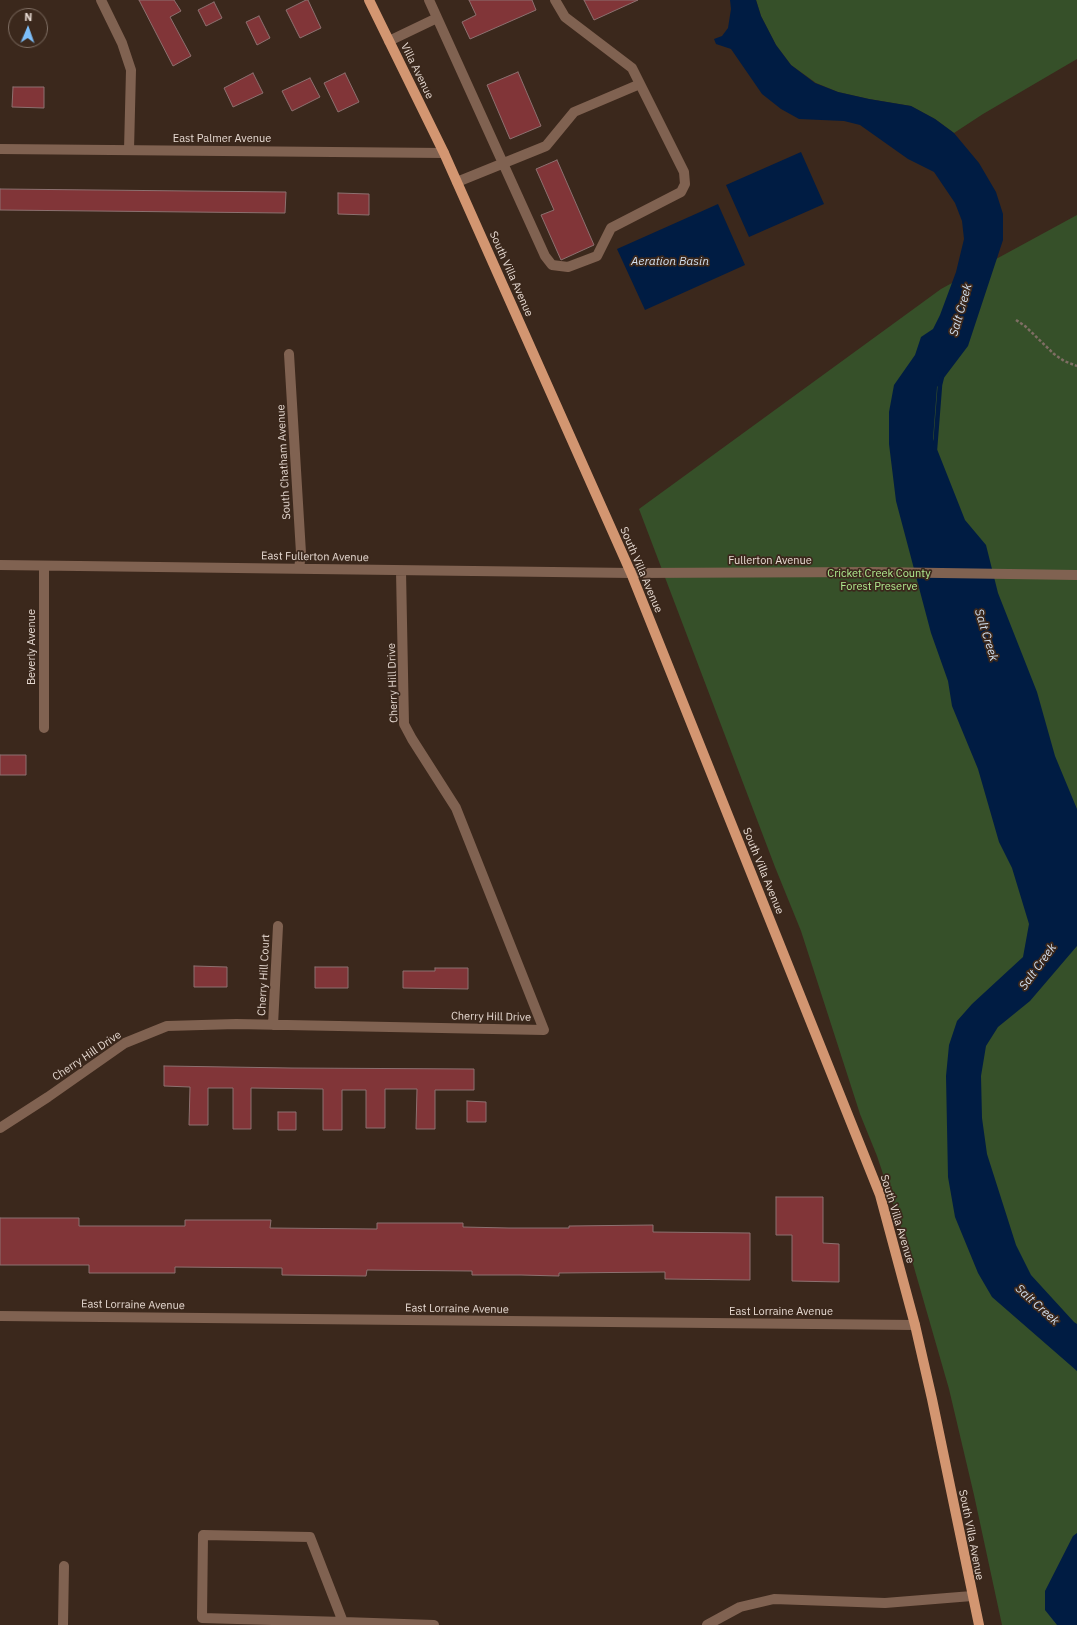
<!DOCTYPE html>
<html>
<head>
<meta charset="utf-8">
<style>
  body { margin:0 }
  #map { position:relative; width:1077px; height:1625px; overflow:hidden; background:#3b281c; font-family:"IBM Plex Sans",sans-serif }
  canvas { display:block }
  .north { position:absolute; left:8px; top:8px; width:40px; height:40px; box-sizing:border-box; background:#3b281c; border:1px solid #7f6f64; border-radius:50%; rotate:2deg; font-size:11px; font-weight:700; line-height:16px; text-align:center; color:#e6d9d1 }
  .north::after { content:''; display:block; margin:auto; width:14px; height:18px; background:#7cbef9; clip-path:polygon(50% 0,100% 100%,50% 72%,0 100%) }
</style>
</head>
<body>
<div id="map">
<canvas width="1077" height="1625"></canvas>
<div class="north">N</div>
</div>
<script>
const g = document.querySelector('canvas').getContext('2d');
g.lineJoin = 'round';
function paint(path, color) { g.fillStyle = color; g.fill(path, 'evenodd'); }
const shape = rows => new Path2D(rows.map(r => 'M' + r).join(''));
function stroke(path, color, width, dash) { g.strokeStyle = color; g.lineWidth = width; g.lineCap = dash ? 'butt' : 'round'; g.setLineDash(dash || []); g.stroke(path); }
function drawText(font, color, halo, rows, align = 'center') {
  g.font = font + ' "IBM Plex Sans",sans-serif'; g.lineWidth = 3.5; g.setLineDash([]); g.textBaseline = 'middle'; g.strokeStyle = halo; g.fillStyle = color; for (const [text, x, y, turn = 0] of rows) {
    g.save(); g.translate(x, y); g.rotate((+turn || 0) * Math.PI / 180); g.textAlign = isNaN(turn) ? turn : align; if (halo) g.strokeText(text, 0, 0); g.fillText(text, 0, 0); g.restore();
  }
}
const green = shape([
  [756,0,1077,0,1077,59,983,114,954,133,935,119,911,106,869,99,838,92,816,83,791,65,776,45,761,16],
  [1077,215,1077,1625,1002,1625,974,1495,949,1389,911,1257,877,1156,860,1114,801,931,775,867,639,509,941,289]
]);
const water = shape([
  [730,0,756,0,761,16,776,45,791,65,815,83,838,92,869,99,911,106,935,119,954,133,979,163,996,192,1003,214,1003,240,968,346,937,387,933,439,965,520,986,545,998,593,1037,692,1055,756,1077,809,1077,946,1030,1001,998,1027,986,1046,981,1076,982,1118,987,1154,1016,1245,1031,1275,1074,1322,1077,1324,1077,1371,992,1297,978,1273,955,1217,948,1177,946,1076,949,1045,957,1021,972,1004,1023,957,1029,924,1012,868,999,842,978,769,952,706,948,681,931,633,896,501,889,444,889,412,894,385,915,355,921,337,933,329,940,315,956,272,964,239,962,221,955,203,934,172,908,159,860,125,844,121,799,119,781,109,762,94,731,49,716,44,714,39,722,36,728,28,731,9],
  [801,152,824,204,749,237,726,185],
  [718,204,745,265,645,310,617,249],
  [1077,1533,1077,1625,1057,1625,1045,1610,1045,1591,1073,1536]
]);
const stream = shape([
  [935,449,940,385,942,377]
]);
const building = shape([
  [139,0,174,0,181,11,170,17,191,56,173,66,139,0],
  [306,0,308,0,321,28,300,38,286,10,306,0],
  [469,0,532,0,536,10,470,39,462,22,476,15,469,0],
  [584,0,638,0,594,20,584,0],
  [214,2,222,18,206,26,198,10,214,2],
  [259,16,270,38,257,45,246,22,259,16],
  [518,72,541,126,510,139,487,85,518,72],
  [253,73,263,93,233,107,224,88,253,73],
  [345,73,359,102,338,112,324,83,345,73],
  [310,78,320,97,292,111,282,91,310,78],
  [13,87,44,87,44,108,12,107,13,87],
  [557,160,594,245,561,260,541,215,554,210,536,169,557,160],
  [0,189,286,192,285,213,0,210,0,189],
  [338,193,369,194,369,215,338,214,338,193],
  [0,755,26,755,26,775,0,775,0,755],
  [194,966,227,967,227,987,194,987,194,966],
  [315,967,348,967,348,988,315,988,315,967],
  [435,968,468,968,468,989,403,988,403,971,435,971,435,968],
  [164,1066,291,1068,474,1069,474,1090,435,1090,435,1129,416,1129,417,1089,385,1089,385,1128,366,1128,366,1090,342,1090,342,1130,323,1130,323,1089,251,1088,251,1129,233,1129,233,1088,208,1088,208,1125,189,1125,190,1087,164,1086,164,1066],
  [467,1101,486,1102,486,1122,467,1122,467,1101],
  [278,1112,296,1112,296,1130,278,1130,278,1112],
  [776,1197,823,1197,823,1243,839,1244,839,1282,792,1281,792,1235,776,1235,776,1197],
  [0,1218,79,1218,79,1226,185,1226,185,1220,271,1220,270,1228,377,1229,377,1223,463,1223,463,1227,509,1228,569,1228,569,1226,653,1225,653,1232,750,1233,750,1280,665,1279,665,1272,559,1273,559,1276,521,1275,472,1275,472,1271,367,1270,366,1276,282,1275,282,1268,175,1267,175,1273,89,1273,89,1265,0,1265,0,1218]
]);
const path = shape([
  [1016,320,1025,326,1054,354,1064,361,1077,366]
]);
const minor = shape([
  [101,0,122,43,131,70,129,150],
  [429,0,545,256,552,265,568,267,597,256,611,228,681,192,685,184,684,172,632,68,565,17,555,0],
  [389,41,437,18],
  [0,149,444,153],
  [457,182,546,146,574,112,640,84],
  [289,354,301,553,299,569],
  [0,565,631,573,874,572,1077,575],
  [44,728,44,566],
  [273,1025,278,926],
  [0,1128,48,1097,125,1043,167,1026,236,1024,544,1030,456,808,412,739,404,724,401,571],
  [0,1316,915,1325],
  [343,1622,310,1537,203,1535,202,1618,343,1622,434,1625],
  [63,1625,64,1566],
  [707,1625,740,1607,774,1599,885,1603,972,1596]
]);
const major = shape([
  [369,0,444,153,631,573,880,1195,915,1325,932,1399,979,1625]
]);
const streetNames = [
  ["Villa Avenue",417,71,64],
  ["East Palmer Avenue",222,139],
  ["South Villa Avenue",511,274,66],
  ["South Chatham Avenue",284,462,-93],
  ["East Fullerton Avenue",315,557,1],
  ["Fullerton Avenue",770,561],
  ["South Villa Avenue",641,570,67],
  ["Beverly Avenue",32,647,-90],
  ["Cherry Hill Drive",393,683,-92],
  ["South Villa Avenue",763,871,68],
  ["Cherry Hill Court",264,975,-87],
  ["Cherry Hill Drive",491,1017,1],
  ["Cherry Hill Drive",87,1056,-34],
  ["South Villa Avenue",897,1219,73],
  ["East Lorraine Avenue",133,1305,1],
  ["East Lorraine Avenue",457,1309,1],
  ["East Lorraine Avenue",781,1312],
  ["South Villa Avenue",971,1535,79]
];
const parkNames = [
  ["Cricket Creek County",879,574],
  ["Forest Preserve",879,587]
];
const waterNames = [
  ["Aeration Basin",670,262],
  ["Salt Creek",961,310,-74],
  ["Salt Creek",986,635,73],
  ["Salt Creek",1038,967,-54],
  ["Salt Creek",1037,1305,42]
];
paint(green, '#365029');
paint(water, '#001c43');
stroke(stream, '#001c43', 4.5);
paint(building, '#813538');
stroke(building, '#8d7170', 1);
stroke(path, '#7f6e64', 2.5, [3, 2]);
stroke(minor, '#806251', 10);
stroke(major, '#d39671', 10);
drawText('11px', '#e6d9d1', '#3b281c', streetNames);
drawText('11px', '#afea8f', '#3b281c', parkNames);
drawText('italic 12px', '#d1deee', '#3b281c', waterNames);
</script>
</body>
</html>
